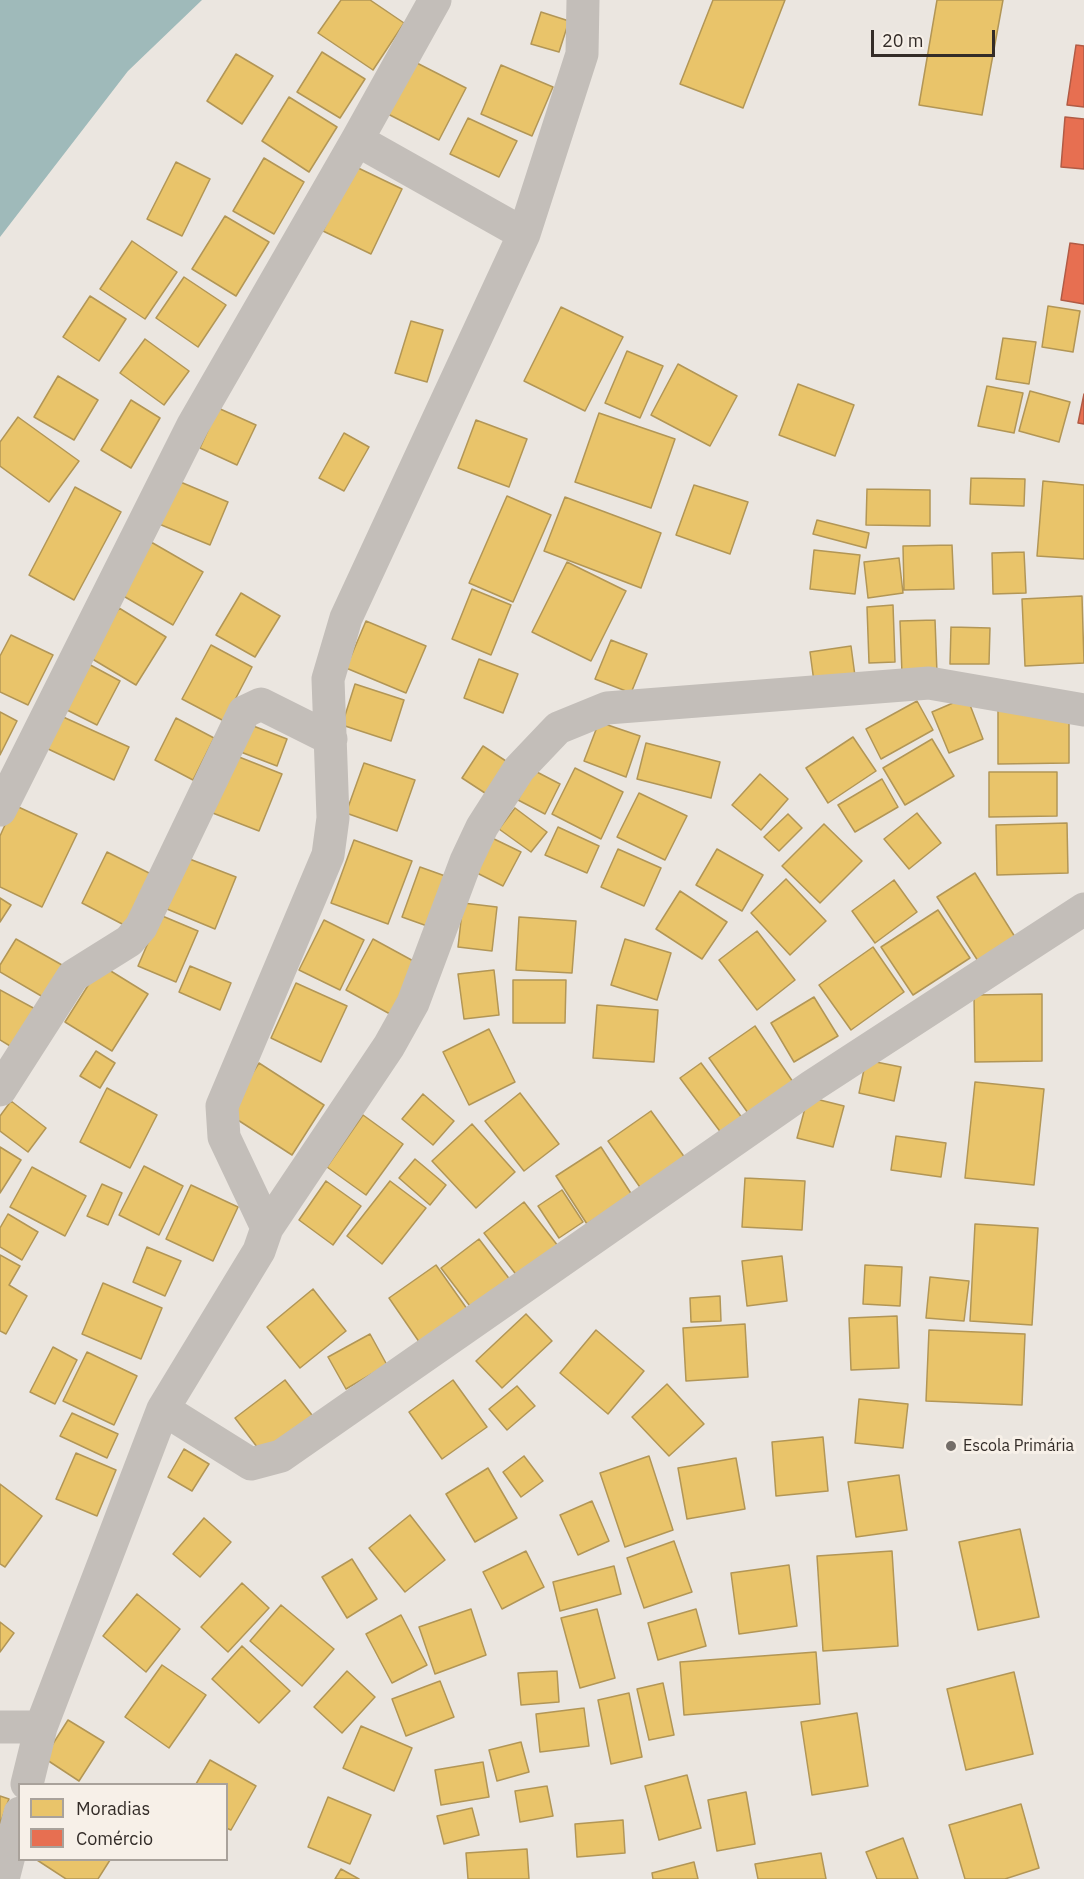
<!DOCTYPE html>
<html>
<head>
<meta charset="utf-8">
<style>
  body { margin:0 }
  #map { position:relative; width:1084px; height:1879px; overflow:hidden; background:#ebe6e0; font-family:"IBM Plex Sans",sans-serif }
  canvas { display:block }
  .legend { position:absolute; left:18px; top:1783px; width:210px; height:78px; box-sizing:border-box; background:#f7f0e8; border:2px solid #a9a29b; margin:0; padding:8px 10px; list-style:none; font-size:18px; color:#332c28 }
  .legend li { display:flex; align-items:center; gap:12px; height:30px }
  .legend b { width:30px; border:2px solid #a9a29b }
  .scale { position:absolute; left:871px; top:30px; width:124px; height:27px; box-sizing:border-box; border:3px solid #332c28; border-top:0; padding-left:8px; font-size:18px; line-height:21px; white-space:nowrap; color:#332c28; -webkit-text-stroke:4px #f7f0e8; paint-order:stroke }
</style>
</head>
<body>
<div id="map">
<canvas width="1084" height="1879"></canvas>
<ul class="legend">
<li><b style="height:16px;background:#e9c46a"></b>Moradias</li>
<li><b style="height:16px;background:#e76f51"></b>Comércio</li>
</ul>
<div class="scale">20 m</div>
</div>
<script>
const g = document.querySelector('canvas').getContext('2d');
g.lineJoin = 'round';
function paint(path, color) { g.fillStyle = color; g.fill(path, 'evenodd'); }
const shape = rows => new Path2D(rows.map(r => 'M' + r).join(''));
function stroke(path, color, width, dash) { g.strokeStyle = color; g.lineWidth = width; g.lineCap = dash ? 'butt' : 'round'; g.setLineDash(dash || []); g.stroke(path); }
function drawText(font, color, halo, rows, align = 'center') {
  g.font = font + ' "IBM Plex Sans",sans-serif'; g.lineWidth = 6; g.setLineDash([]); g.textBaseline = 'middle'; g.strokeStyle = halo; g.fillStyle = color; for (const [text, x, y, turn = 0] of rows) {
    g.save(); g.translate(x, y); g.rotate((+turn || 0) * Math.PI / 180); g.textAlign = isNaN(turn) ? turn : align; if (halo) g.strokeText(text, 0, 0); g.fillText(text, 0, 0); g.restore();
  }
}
const water = shape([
  [0,0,202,0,128,71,0,237]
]);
const homes = shape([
  [341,0,370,0,404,23,373,70,318,33,341,0],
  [713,0,785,0,743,108,680,84,713,0],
  [937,0,1003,0,982,115,919,105,937,0],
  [541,12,569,21,559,52,531,44,541,12],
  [322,52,365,79,340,118,297,92,322,52],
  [236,54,273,76,242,124,207,101,236,54],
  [409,59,466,88,439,140,382,111,409,59],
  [501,65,553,87,532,136,481,114,501,65],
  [289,97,337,127,309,172,262,141,289,97],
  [468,118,517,141,499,177,450,154,468,118],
  [264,158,304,182,274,234,233,211,264,158],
  [176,162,210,179,182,236,147,219,176,162],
  [354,166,402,189,371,254,323,231,354,166],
  [225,216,269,242,236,296,192,269,225,216],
  [132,241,177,272,145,319,100,289,132,241],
  [184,277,226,305,198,347,156,318,184,277],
  [90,296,126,319,99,361,63,337,90,296],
  [1048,306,1080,311,1073,352,1042,347,1048,306],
  [561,307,623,337,585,411,524,381,561,307],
  [411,321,443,330,427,382,395,373,411,321],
  [1003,338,1036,342,1029,384,996,379,1003,338],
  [145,339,189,371,164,405,120,373,145,339],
  [627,351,663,366,640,418,605,403,627,351],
  [678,364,737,396,710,446,651,415,678,364],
  [58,376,98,400,74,440,34,417,58,376],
  [798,384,854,405,835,456,779,435,798,384],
  [987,386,1023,393,1014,433,978,426,987,386],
  [1030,391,1070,402,1059,442,1019,431,1030,391],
  [131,400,160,418,131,468,101,450,131,400],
  [218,408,256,425,237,465,200,448,218,408],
  [599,413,675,439,651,508,575,482,599,413],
  [18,417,79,461,49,502,0,466,0,442,18,417],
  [476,420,527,439,509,487,458,468,476,420],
  [344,433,369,447,344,491,319,478,344,433],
  [971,478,1025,479,1024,506,970,504,971,478],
  [178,481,228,502,210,545,159,524,178,481],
  [1043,481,1084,485,1084,559,1037,556,1043,481],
  [694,485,748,502,730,554,676,535,694,485],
  [75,487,121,512,74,600,29,575,75,487],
  [867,489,930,490,930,526,866,525,867,489],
  [507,496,551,515,513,602,469,583,507,496],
  [565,497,661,533,641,588,544,551,565,497],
  [817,520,869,533,866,548,813,534,817,520],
  [151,542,203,572,173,625,120,594,151,542],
  [952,545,954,589,904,590,903,546,952,545],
  [814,550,860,555,855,594,810,589,814,550],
  [1024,552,1026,593,993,594,992,553,1024,552],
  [899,558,903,593,868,598,864,562,899,558],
  [567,562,626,591,591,661,532,632,567,562],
  [472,589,511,605,491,655,452,639,472,589],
  [241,593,280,616,255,657,216,635,241,593],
  [1082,596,1084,663,1025,666,1022,599,1082,596],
  [893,605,895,662,869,663,867,607,893,605],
  [119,608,166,637,136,685,89,657,119,608],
  [935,620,937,673,902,674,900,621,935,620],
  [366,621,426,646,406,693,346,668,366,621],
  [951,627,990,628,989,664,950,664,951,627],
  [11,635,53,655,28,705,0,692,0,656,11,635],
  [611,640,647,654,631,693,595,679,611,640],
  [211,645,252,667,224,721,182,699,211,645],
  [851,646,855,676,814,682,810,652,851,646],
  [479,659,518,674,503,713,464,698,479,659],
  [83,661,120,681,97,725,59,706,83,661],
  [355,684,404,700,391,741,342,725,355,684],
  [967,697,983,739,949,753,932,712,967,697],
  [917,701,933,730,881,759,866,729,917,701],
  [1069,709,1069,763,998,764,998,710,1069,709],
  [0,712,17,721,0,755,0,712],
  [61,716,129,747,114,780,46,748,61,716],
  [176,718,214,738,193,780,155,760,176,718],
  [243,722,287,739,277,766,233,749,243,722],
  [599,722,640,736,626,777,584,761,599,722],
  [853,737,876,771,828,803,806,768,853,737],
  [932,739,954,776,905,805,883,768,932,739],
  [646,743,720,762,711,798,637,779,646,743],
  [483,746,509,763,488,795,462,778,483,746],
  [229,753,282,774,259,831,205,810,229,753],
  [364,763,415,780,397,831,346,813,364,763],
  [575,768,623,792,601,839,552,814,575,768],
  [533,770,560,784,545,814,518,800,533,770],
  [989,772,1057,772,1057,816,989,817,989,772],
  [760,774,788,799,761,830,732,805,760,774],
  [882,779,898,807,855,832,838,805,882,779],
  [639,793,687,816,665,860,617,837,639,793],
  [14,805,77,834,42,907,0,887,0,836,14,805],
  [515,808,547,832,531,852,499,829,515,808],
  [917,813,941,843,909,869,884,839,917,813],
  [788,814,802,828,779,851,764,837,788,814],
  [1067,823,1068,873,997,875,996,825,1067,823],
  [824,824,862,861,820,903,782,866,824,824],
  [558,827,599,846,587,873,545,855,558,827],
  [490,837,521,852,503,886,473,871,490,837],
  [354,840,412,861,388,924,331,903,354,840],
  [618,849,661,868,644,906,601,887,618,849],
  [717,849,763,875,742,911,696,885,717,849],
  [107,852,151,874,126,926,82,903,107,852],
  [187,858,236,877,215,929,167,909,187,858],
  [420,867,448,877,430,927,402,917,420,867],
  [975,873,1015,937,978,961,937,897,975,873],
  [786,879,826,921,790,955,751,913,786,879],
  [894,880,917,912,875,943,852,911,894,880],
  [680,891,727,922,702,959,656,929,680,891],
  [0,898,11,905,0,922,0,898],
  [463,903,497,907,492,951,458,947,463,903],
  [938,910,970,958,913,995,881,947,938,910],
  [160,915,198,931,176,982,138,966,160,915],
  [519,917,576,921,572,973,516,970,519,917],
  [324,920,364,940,340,990,299,970,324,920],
  [757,931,795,980,757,1010,719,960,757,931],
  [16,939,62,965,43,997,0,972,0,965,16,939],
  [373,939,417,963,390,1014,346,990,373,939],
  [625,939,671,953,657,1000,611,985,625,939],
  [873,947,904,992,851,1030,819,985,873,947],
  [101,965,148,994,112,1051,65,1022,101,965],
  [190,966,231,983,220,1010,179,992,190,966],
  [494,970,499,1015,464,1019,458,974,494,970],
  [513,980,566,980,565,1023,513,1023,513,980],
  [296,983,347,1006,321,1062,271,1038,296,983],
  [0,990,37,1010,15,1049,0,1040,0,990],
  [1042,994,1042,1061,975,1062,974,995,1042,994],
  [814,997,838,1036,794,1062,771,1023,814,997],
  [597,1005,658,1010,654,1062,593,1058,597,1005],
  [755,1026,793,1082,748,1113,709,1058,755,1026],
  [489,1029,515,1082,469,1105,443,1052,489,1029],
  [96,1051,115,1063,100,1088,80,1076,96,1051],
  [866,1060,901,1067,894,1101,859,1093,866,1060],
  [259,1063,324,1105,292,1155,227,1113,259,1063],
  [701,1063,746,1123,725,1138,680,1078,701,1063],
  [975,1082,1044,1089,1034,1185,965,1178,975,1082],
  [107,1088,157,1115,130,1168,80,1142,107,1088],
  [520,1093,559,1144,524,1171,485,1121,520,1093],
  [423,1094,454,1121,433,1145,402,1119,423,1094],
  [808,1097,844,1106,833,1147,797,1138,808,1097],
  [11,1101,46,1128,28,1152,0,1131,0,1116,11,1101],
  [651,1111,688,1162,644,1193,608,1141,651,1111],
  [363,1115,403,1144,366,1195,327,1167,363,1115],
  [472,1124,515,1172,476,1208,432,1161,472,1124],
  [896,1136,946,1143,941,1177,891,1170,896,1136],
  [0,1147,21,1160,0,1193,0,1147],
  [601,1147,632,1195,587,1224,556,1176,601,1147],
  [415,1159,446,1185,430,1205,399,1178,415,1159],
  [144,1166,183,1186,159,1235,119,1215,144,1166],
  [32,1167,86,1196,65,1236,10,1207,32,1167],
  [745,1178,805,1181,802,1230,742,1227,745,1178],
  [326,1181,361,1206,333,1245,299,1220,326,1181],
  [390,1181,426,1208,382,1264,347,1236,390,1181],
  [102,1184,122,1193,108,1225,87,1216,102,1184],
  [191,1185,238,1207,213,1261,166,1239,191,1185],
  [562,1190,583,1222,559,1238,538,1206,562,1190],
  [524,1202,558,1246,518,1277,484,1233,524,1202],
  [8,1214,38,1232,22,1260,0,1247,0,1228,8,1214],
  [975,1224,1038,1228,1032,1325,970,1321,975,1224],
  [479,1239,514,1285,476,1314,441,1268,479,1239],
  [147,1247,181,1261,165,1296,133,1282,147,1247],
  [0,1255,20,1266,9,1285,27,1296,6,1334,0,1331,0,1255],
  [782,1256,787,1301,747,1306,742,1261,782,1256],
  [436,1265,472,1316,424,1349,389,1298,436,1265],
  [865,1265,902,1267,900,1306,863,1304,865,1265],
  [930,1277,969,1281,964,1321,926,1318,930,1277],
  [103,1283,162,1308,141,1359,82,1334,103,1283],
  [313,1289,346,1331,300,1368,267,1327,313,1289],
  [720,1296,721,1321,691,1322,690,1298,720,1296],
  [526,1314,552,1341,502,1388,476,1361,526,1314],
  [897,1316,899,1368,851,1370,849,1318,897,1316],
  [745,1324,748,1377,686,1381,683,1328,745,1324],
  [596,1330,644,1371,608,1414,560,1373,596,1330],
  [929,1330,1025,1334,1022,1405,926,1401,929,1330],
  [370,1334,387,1365,346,1389,328,1357,370,1334],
  [53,1347,77,1360,55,1404,30,1392,53,1347],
  [87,1352,137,1376,114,1425,63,1401,87,1352],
  [285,1380,315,1419,264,1456,235,1418,285,1380],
  [453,1380,487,1427,442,1459,409,1412,453,1380],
  [667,1384,704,1424,669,1456,632,1417,667,1384],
  [517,1386,535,1406,507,1430,489,1409,517,1386],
  [859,1399,908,1404,903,1448,855,1443,859,1399],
  [72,1413,118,1434,107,1458,60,1436,72,1413],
  [823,1437,828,1491,776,1496,772,1442,823,1437],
  [184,1449,209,1464,192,1491,168,1477,184,1449],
  [76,1453,116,1470,97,1516,56,1499,76,1453],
  [524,1456,543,1481,521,1497,503,1472,524,1456],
  [649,1456,673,1530,625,1547,600,1473,649,1456],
  [736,1458,745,1509,687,1519,678,1468,736,1458],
  [488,1468,517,1518,475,1542,446,1494,488,1468],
  [899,1475,907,1530,856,1537,848,1482,899,1475],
  [0,1484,42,1516,5,1567,0,1564,0,1484],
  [592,1501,609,1541,578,1555,560,1515,592,1501],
  [410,1515,445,1560,405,1592,369,1548,410,1515],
  [204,1518,231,1542,200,1577,173,1554,204,1518],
  [1020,1529,1039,1617,978,1630,959,1542,1020,1529],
  [674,1541,692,1592,644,1608,627,1558,674,1541],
  [526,1551,544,1587,502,1609,483,1572,526,1551],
  [892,1551,898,1646,823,1651,817,1556,892,1551],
  [352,1559,377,1599,347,1618,322,1577,352,1559],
  [789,1565,797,1626,739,1634,731,1573,789,1565],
  [614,1566,621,1594,560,1611,553,1582,614,1566],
  [242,1583,269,1608,228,1652,201,1627,242,1583],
  [137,1594,180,1629,146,1672,103,1636,137,1594],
  [281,1605,334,1649,302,1686,250,1641,281,1605],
  [471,1609,486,1655,435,1674,419,1627,471,1609],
  [597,1609,615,1678,580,1688,561,1618,597,1609],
  [696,1609,706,1646,658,1660,648,1623,696,1609],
  [401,1615,427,1665,392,1683,366,1634,401,1615],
  [0,1622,14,1633,0,1652,0,1622],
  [242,1646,290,1691,259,1723,212,1679,242,1646],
  [816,1652,820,1704,684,1715,680,1662,816,1652],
  [162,1665,206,1695,169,1748,125,1717,162,1665],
  [347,1671,375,1697,342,1733,314,1707,347,1671],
  [557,1671,559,1702,521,1705,518,1673,557,1671],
  [1014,1672,1033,1754,966,1770,947,1689,1014,1672],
  [440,1681,454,1717,406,1736,392,1699,440,1681],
  [663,1683,674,1735,649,1740,637,1689,663,1683],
  [629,1693,642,1757,611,1764,598,1700,629,1693],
  [584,1708,589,1746,540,1752,536,1714,584,1708],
  [857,1713,868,1786,812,1795,801,1722,857,1713],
  [68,1720,104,1742,79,1781,44,1758,68,1720],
  [361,1726,412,1748,394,1791,343,1768,361,1726],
  [521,1742,529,1772,497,1781,489,1750,521,1742],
  [210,1760,256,1786,231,1830,226,1828,226,1784,196,1784,210,1760],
  [483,1762,489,1797,441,1805,435,1770,483,1762],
  [687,1775,701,1828,659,1840,645,1786,687,1775],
  [547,1786,553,1816,520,1822,515,1791,547,1786],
  [746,1792,755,1844,717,1851,708,1800,746,1792],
  [0,1796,9,1799,0,1824,0,1796],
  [328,1797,371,1815,350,1864,308,1847,328,1797],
  [1021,1804,1039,1868,1005,1879,965,1879,949,1825,1021,1804],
  [472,1808,479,1835,444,1844,437,1816,472,1808],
  [623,1820,625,1853,577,1857,575,1824,623,1820],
  [903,1838,918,1879,877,1879,866,1852,903,1838],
  [527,1849,529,1879,468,1879,466,1853,527,1849],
  [821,1853,826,1879,758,1879,755,1864,821,1853],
  [37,1860,110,1860,98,1879,66,1879,37,1860],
  [694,1862,698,1879,653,1879,652,1873,694,1862],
  [341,1869,359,1879,335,1879,341,1869]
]);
const shops = shape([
  [1076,45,1084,46,1084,107,1067,105,1076,45],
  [1065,117,1084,119,1084,169,1061,167,1065,117],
  [1070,243,1084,245,1084,304,1061,300,1070,243],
  [1084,394,1084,424,1078,423,1084,394]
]);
const minor = shape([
  [357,140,524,234],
  [0,810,193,425,357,140,435,0],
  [0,1090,73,976,129,941,141,927,244,712,261,704,331,739],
  [267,1228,389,1046,413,1003,466,861,482,827,519,769,558,728,607,708,929,683,1084,710],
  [163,1409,259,1251,267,1228,224,1137,222,1106,328,855,333,818,328,679,346,618,524,234,582,54,583,0],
  [0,1727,41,1727],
  [27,1784,41,1727,163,1409,251,1464,281,1456,812,1086,1084,909],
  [3,1879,20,1813]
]);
const markers = [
  [951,1446,6,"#736d68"]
];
const poiNames = [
  ["Escola Primária",963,1446]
];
paint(water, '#9fbaba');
paint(homes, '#e9c46a');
stroke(homes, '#b29656', 1.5);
paint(shops, '#e76f51');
stroke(shops, '#b15b45', 1.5);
stroke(minor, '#c3beb9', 33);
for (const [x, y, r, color] of markers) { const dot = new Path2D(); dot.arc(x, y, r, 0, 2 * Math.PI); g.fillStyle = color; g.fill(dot); stroke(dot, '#f7f0e8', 2); }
drawText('16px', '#332c28', '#f7f0e8', poiNames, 'left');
</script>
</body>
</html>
